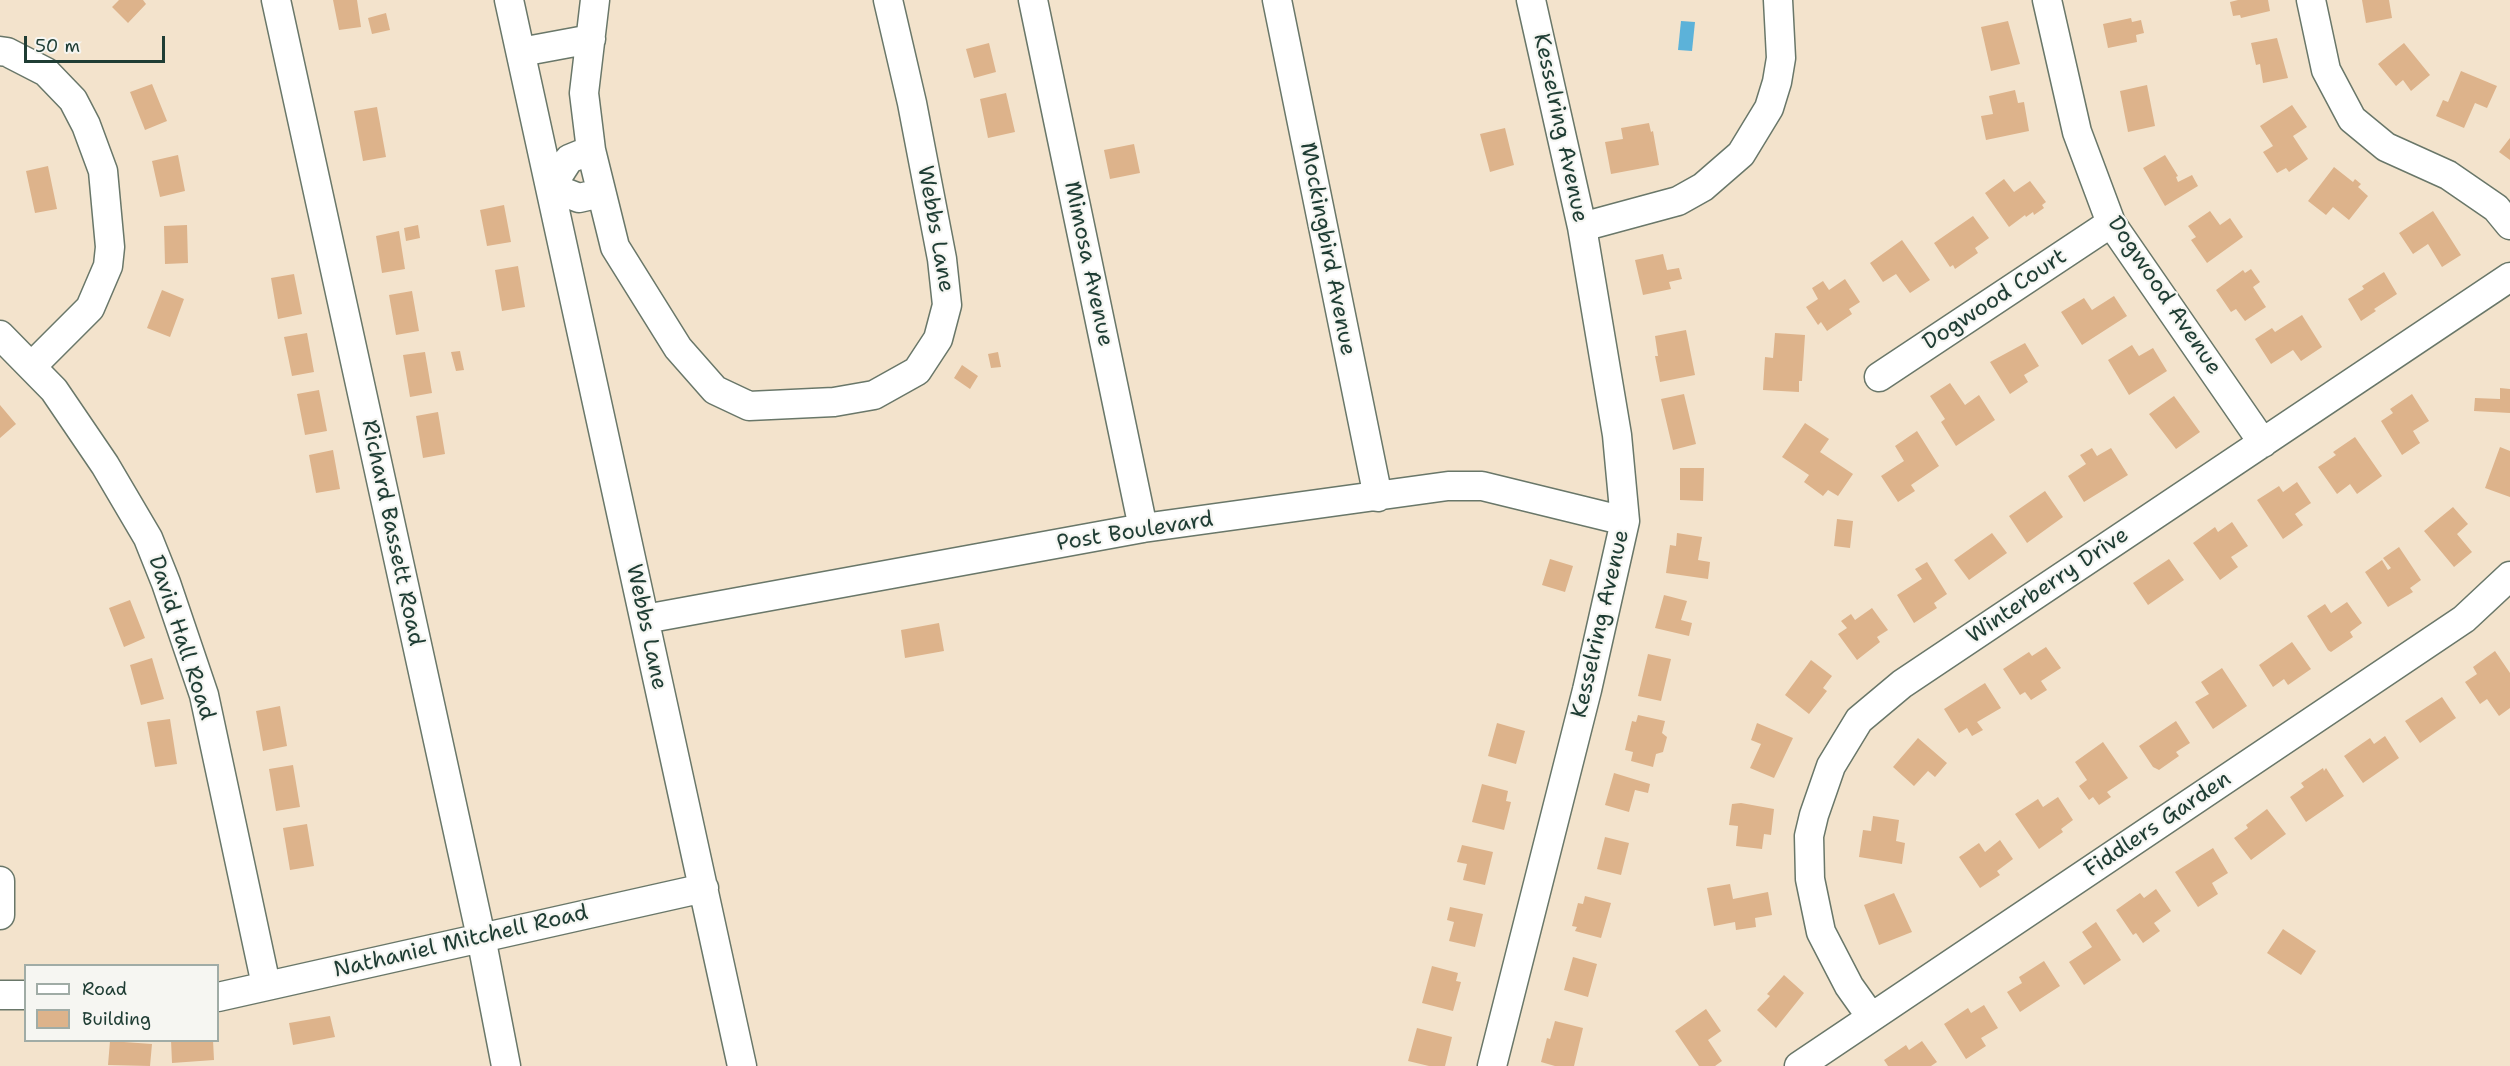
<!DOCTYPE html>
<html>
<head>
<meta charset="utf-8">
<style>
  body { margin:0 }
  #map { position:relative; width:2510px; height:1066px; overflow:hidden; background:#f3e3cc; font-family:"Shantell Sans",sans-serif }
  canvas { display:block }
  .legend { position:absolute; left:24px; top:964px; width:195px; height:78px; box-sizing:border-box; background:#f6f6f2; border:2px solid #a0aca6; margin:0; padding:8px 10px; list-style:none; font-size:18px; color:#1f3d34 }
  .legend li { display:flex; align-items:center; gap:12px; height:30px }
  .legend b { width:30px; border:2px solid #a0aca6 }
  .scale { position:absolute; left:24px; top:36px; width:141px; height:27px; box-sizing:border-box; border:3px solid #1f3d34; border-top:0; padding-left:8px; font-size:18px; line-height:21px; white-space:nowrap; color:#1f3d34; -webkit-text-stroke:4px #f6f6f2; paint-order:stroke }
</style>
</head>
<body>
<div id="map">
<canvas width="2510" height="1066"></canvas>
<ul class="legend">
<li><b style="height:8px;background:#fff"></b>Road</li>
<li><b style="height:16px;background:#ddb38b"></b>Building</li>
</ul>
<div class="scale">50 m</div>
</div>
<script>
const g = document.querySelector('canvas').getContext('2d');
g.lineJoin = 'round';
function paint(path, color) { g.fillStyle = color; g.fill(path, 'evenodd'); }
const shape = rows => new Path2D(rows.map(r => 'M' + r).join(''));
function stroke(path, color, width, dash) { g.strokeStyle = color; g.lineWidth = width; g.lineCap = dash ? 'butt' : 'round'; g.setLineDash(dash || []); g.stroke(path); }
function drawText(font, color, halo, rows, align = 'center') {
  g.font = font + ' "Shantell Sans",sans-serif'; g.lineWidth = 4.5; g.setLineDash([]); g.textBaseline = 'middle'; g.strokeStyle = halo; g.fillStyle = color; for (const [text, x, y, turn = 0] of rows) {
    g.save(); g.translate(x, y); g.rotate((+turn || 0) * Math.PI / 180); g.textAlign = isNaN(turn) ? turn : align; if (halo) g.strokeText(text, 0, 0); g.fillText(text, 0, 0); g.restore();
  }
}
const water = shape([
  [1681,21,1695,22,1692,51,1678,50]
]);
const building = shape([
  [119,0,143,0,146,4,128,23,112,7],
  [333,0,357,0,361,27,339,30],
  [2238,0,2268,0,2270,11,2241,18,2240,15,2233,16,2230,2],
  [2362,0,2389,0,2392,18,2366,23],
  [386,13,390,30,372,34,368,18],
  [2131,18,2132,22,2141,20,2144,33,2136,35,2137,42,2108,48,2103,24],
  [2008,21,2020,64,1991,71,1981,27],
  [2277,38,2288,78,2263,83,2260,64,2256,65,2251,43],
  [989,43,996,72,974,78,966,49],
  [2404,43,2430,75,2411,91,2403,80,2396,86,2378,64],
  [2461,71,2497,86,2487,108,2475,103,2464,128,2436,116,2443,100,2448,102],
  [152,84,167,121,145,130,130,92],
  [2147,85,2155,126,2128,132,2120,91],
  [2015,90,2018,103,2024,102,2029,131,1986,140,1981,116,1993,114,1989,96],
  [1006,93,1015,132,988,138,980,99],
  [2292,105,2307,127,2293,136,2308,159,2289,172,2286,168,2277,173,2263,152,2273,146,2260,126],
  [377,107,386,157,363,161,354,111],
  [1649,123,1651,132,1653,131,1659,165,1611,174,1605,142,1623,139,1621,128],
  [1505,128,1514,165,1490,172,1480,134],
  [2510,138,2510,160,2499,152],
  [1134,144,1140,173,1110,179,1104,150],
  [178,155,185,191,160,197,152,161],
  [2165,155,2178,176,2176,177,2178,182,2192,175,2198,186,2165,206,2143,168],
  [48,166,57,209,35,213,26,171],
  [2334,167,2353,182,2355,179,2361,184,2358,187,2368,196,2349,220,2333,207,2326,215,2308,201],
  [2004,179,2014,192,2030,181,2046,202,2042,205,2044,208,2034,215,2033,212,2026,217,2025,215,2009,227,1985,193],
  [504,205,511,242,487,246,480,210],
  [2210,211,2220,225,2230,218,2243,237,2207,263,2191,240,2196,237,2188,226],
  [2433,211,2461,255,2442,267,2428,244,2413,254,2399,233],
  [1973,216,1989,238,1975,248,1978,253,1955,269,1953,265,1950,267,1934,243],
  [187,225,188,263,165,264,164,226],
  [418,225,420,238,406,241,404,228],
  [399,231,405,269,382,273,376,236],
  [1902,240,1930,280,1910,293,1896,274,1883,282,1870,263],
  [1663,254,1667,270,1679,268,1682,279,1669,282,1671,289,1643,295,1635,260],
  [518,266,525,307,502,311,495,270],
  [2251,269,2260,282,2253,287,2266,307,2245,321,2236,309,2231,312,2216,290,2243,270,2245,273],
  [2384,272,2397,294,2374,309,2376,311,2361,321,2348,299,2364,289,2362,286],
  [294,274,302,314,278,319,271,278],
  [1845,279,1860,302,1849,309,1852,314,1827,331,1821,322,1818,325,1806,307,1818,299,1812,288,1823,281,1829,290],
  [162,290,184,299,170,337,147,328],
  [412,291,419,331,396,335,389,295],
  [2114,296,2127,316,2082,345,2061,312,2084,298,2092,310],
  [2302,315,2322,347,2301,361,2293,350,2271,364,2255,339,2272,328,2275,332],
  [1686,330,1695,375,1660,382,1655,356,1658,356,1655,336],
  [307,333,314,372,292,376,284,337],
  [1775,333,1805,335,1802,381,1799,381,1799,392,1763,390,1765,357,1773,358],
  [2025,343,2039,366,2024,375,2028,382,2010,394,1990,362],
  [2132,345,2139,356,2153,348,2167,371,2129,395,2108,360],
  [460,351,464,370,456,371,451,352],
  [425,352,432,393,410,397,403,355],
  [998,352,1001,367,991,368,988,354],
  [962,365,978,376,970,389,954,378],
  [1950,383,1965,405,1979,395,1995,420,1956,446,1941,422,1945,419,1930,396],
  [2500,388,2510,389,2510,413,2474,411,2475,398,2500,399],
  [319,390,327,431,305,435,297,394],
  [1684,394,1696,444,1673,450,1661,399],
  [2412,394,2429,421,2413,431,2420,443,2402,455,2381,421,2393,413,2390,409],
  [2174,396,2200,432,2176,449,2149,414],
  [0,405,16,424,0,438],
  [438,412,445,454,423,458,416,416],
  [1805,423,1829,439,1820,452,1853,474,1838,496,1828,490,1823,496,1804,482,1809,475,1782,457],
  [1917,431,1939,466,1911,485,1915,491,1898,502,1881,476,1904,461,1895,446],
  [2355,437,2382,476,2357,494,2350,484,2337,494,2318,467,2336,455,2333,452],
  [2500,447,2510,451,2510,497,2485,488],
  [2092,448,2097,456,2111,448,2128,475,2084,502,2068,476,2086,464,2080,455],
  [333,450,340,489,316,493,309,455],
  [1680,468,1704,468,1703,501,1680,500],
  [2297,482,2311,503,2295,514,2303,525,2283,539,2257,500,2279,486,2283,492],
  [2045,491,2063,517,2027,543,2009,516],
  [2453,507,2468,524,2457,534,2472,552,2454,567,2424,531],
  [1837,519,1853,521,1850,548,1834,546],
  [2232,522,2248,546,2231,557,2238,567,2220,580,2193,543,2215,527,2218,532],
  [1677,533,1702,537,1698,560,1710,562,1708,579,1666,573,1670,545,1676,546],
  [1992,533,2007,553,1969,580,1954,560],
  [2399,547,2421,580,2410,588,2413,592,2388,607,2365,572,2382,560,2388,570,2391,568,2383,558],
  [1550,559,1573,566,1565,592,1542,585],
  [2169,559,2184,580,2148,605,2133,583],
  [1927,562,1947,594,1934,603,1937,608,1914,623,1897,595,1922,579,1915,569],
  [1664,595,1687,601,1681,620,1692,623,1689,636,1655,628],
  [130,600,145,638,124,647,109,608],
  [2347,602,2362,623,2350,632,2353,637,2331,652,2328,650,2307,616,2325,604,2331,613],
  [1872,608,1888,630,1877,637,1880,642,1857,660,1838,634,1847,628,1841,621,1851,614,1855,620],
  [939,623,944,651,905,658,901,630],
  [2292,642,2311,669,2288,685,2284,679,2273,687,2259,665],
  [2046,647,2061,668,2041,681,2047,690,2031,700,2025,692,2020,695,2003,669,2029,652,2032,656],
  [2495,651,2510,673,2510,708,2499,716,2487,699,2480,704,2465,682,2477,674,2473,667],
  [1648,654,1671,659,1661,701,1638,696],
  [152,658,164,699,141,705,130,665],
  [1811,660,1832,676,1823,688,1827,691,1809,714,1785,695],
  [2222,668,2247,706,2213,729,2195,702,2209,694,2201,682],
  [1985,683,2001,708,1977,722,1983,730,1972,736,1967,728,1959,733,1944,709],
  [2442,697,2456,718,2420,743,2405,721],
  [280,706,287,746,263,751,256,711],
  [1638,715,1665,721,1662,733,1667,737,1663,752,1656,754,1653,767,1631,761,1633,752,1625,750,1632,721,1636,722],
  [170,719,177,764,155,767,147,722],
  [2176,721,2190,743,2176,752,2179,756,2159,770,2153,767,2139,746],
  [1497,723,1525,731,1516,764,1488,756],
  [1757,723,1793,738,1774,778,1750,768,1761,744,1751,740],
  [2385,736,2399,758,2363,783,2344,756,2370,738,2374,744],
  [1918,738,1947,763,1935,777,1928,771,1914,786,1893,767],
  [2103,742,2128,778,2107,792,2111,797,2099,805,2093,797,2089,800,2079,786,2087,780,2075,762],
  [293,765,300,807,276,811,269,769],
  [2323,768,2324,771,2326,768,2344,796,2306,822,2290,797,2304,787,2301,783],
  [1614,773,1650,784,1648,793,1635,790,1629,812,1605,805],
  [1482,784,1508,791,1506,801,1511,802,1504,830,1472,822],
  [2058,797,2073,820,2061,829,2063,832,2039,849,2015,814,2038,799,2043,807],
  [1741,803,1774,809,1771,835,1764,834,1762,849,1736,846,1738,826,1729,825,1732,804],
  [2267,809,2286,834,2251,860,2234,838,2248,828,2246,825],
  [1873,816,1899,820,1896,841,1905,843,1902,864,1859,857,1863,830,1871,831],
  [307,824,314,866,290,870,283,828],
  [1605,837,1629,843,1621,875,1597,869],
  [2000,840,2013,859,1997,871,2000,875,1980,888,1959,857,1979,843,1985,852],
  [1462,845,1493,852,1485,885,1463,880,1467,864,1457,862],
  [2213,848,2228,873,2212,883,2218,894,2198,907,2175,872],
  [1730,884,1733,899,1768,892,1772,915,1755,918,1756,927,1736,930,1735,922,1714,926,1707,888],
  [2156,889,2171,911,2154,923,2160,931,2143,943,2136,933,2133,935,2116,910,2140,893,2144,898],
  [1894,893,1912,932,1879,945,1864,905],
  [1585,896,1611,903,1601,938,1575,931,1577,927,1572,926,1578,903,1583,904],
  [1450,907,1483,914,1475,947,1449,941,1454,922,1447,920],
  [2096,922,2121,960,2084,985,2069,962,2092,947,2082,932],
  [2283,929,2316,951,2301,975,2267,953],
  [1573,957,1597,964,1588,997,1564,990],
  [2044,961,2060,986,2020,1012,2007,992,2022,983,2019,977],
  [1432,966,1458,973,1456,981,1461,982,1453,1011,1422,1003],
  [1784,975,1804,993,1776,1028,1757,1010,1770,996,1767,994],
  [1984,1005,1998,1028,1981,1038,1986,1046,1966,1059,1944,1024,1968,1008,1971,1013],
  [1706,1009,1721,1031,1708,1040,1722,1061,1715,1066,1699,1066,1675,1031],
  [330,1016,335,1037,293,1045,289,1023],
  [1555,1021,1583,1028,1574,1066,1555,1066,1541,1062,1547,1038,1550,1039],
  [1417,1028,1452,1037,1445,1066,1429,1066,1408,1061],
  [171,1040,213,1040,214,1060,172,1063],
  [110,1041,152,1044,150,1066,108,1065],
  [1922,1041,1937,1062,1931,1066,1888,1066,1884,1060,1906,1045,1909,1050]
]);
const minor = shape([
  [276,0,481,937,506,1066],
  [509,0,742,1066],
  [595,0,584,93,591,150,615,247,678,348,715,390,749,406,834,402,874,395,917,371,938,339,947,305,942,259,912,103,888,0],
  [1033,0,1143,528],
  [1277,0,1378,497],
  [2047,0,2077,132,2111,223,2263,443],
  [2311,0,2326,70,2352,119,2386,147,2448,175,2496,208,2510,225],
  [0,51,7,52,46,72,73,100,86,125,103,171,110,247,108,266,90,308,32,366],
  [521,52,591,39],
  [591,150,569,159,551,187,579,198,601,193],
  [1582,227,1678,201,1703,187,1741,154,1769,108,1777,82,1781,58,1778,0],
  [0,335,54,390,105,465,148,538,166,583,204,695,266,985],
  [1879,377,2111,223],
  [645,619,1143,528,1448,486,1482,486,1625,521],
  [0,881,0,915],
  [0,995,26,995],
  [218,997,704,888],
  [1871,1017,1849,986,1821,932,1810,879,1809,836,1814,815,1831,766,1859,720,1902,684,2510,277],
  [1492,1066,1587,690,1625,521,1617,435,1582,227,1531,0],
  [1799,1066,2464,619,2510,576]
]);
const streetNames = [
  ["Kesselring Avenue",1560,128,78],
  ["Webbs Lane",935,229,80],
  ["Mockingbird Avenue",1327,249,79],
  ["Mimosa Avenue",1088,264,78],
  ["Dogwood Avenue",2164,296,56],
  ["Dogwood Court",1995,300,-33],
  ["Post Boulevard",1135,532,-9],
  ["Richard Bassett Road",392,533,78],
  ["Winterberry Drive",2048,586,-34],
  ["Kesselring Avenue",1601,624,-77],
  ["Webbs Lane",646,627,78],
  ["David Hall Road",181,638,72],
  ["Fiddlers Garden",2158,825,-34],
  ["Nathaniel Mitchell Road",461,942,-13]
];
paint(water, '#5cb2d9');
paint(building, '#ddb38b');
stroke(minor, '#697769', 31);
stroke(minor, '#fff', 28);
drawText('22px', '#1f3d34', '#f6f6f2', streetNames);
</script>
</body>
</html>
